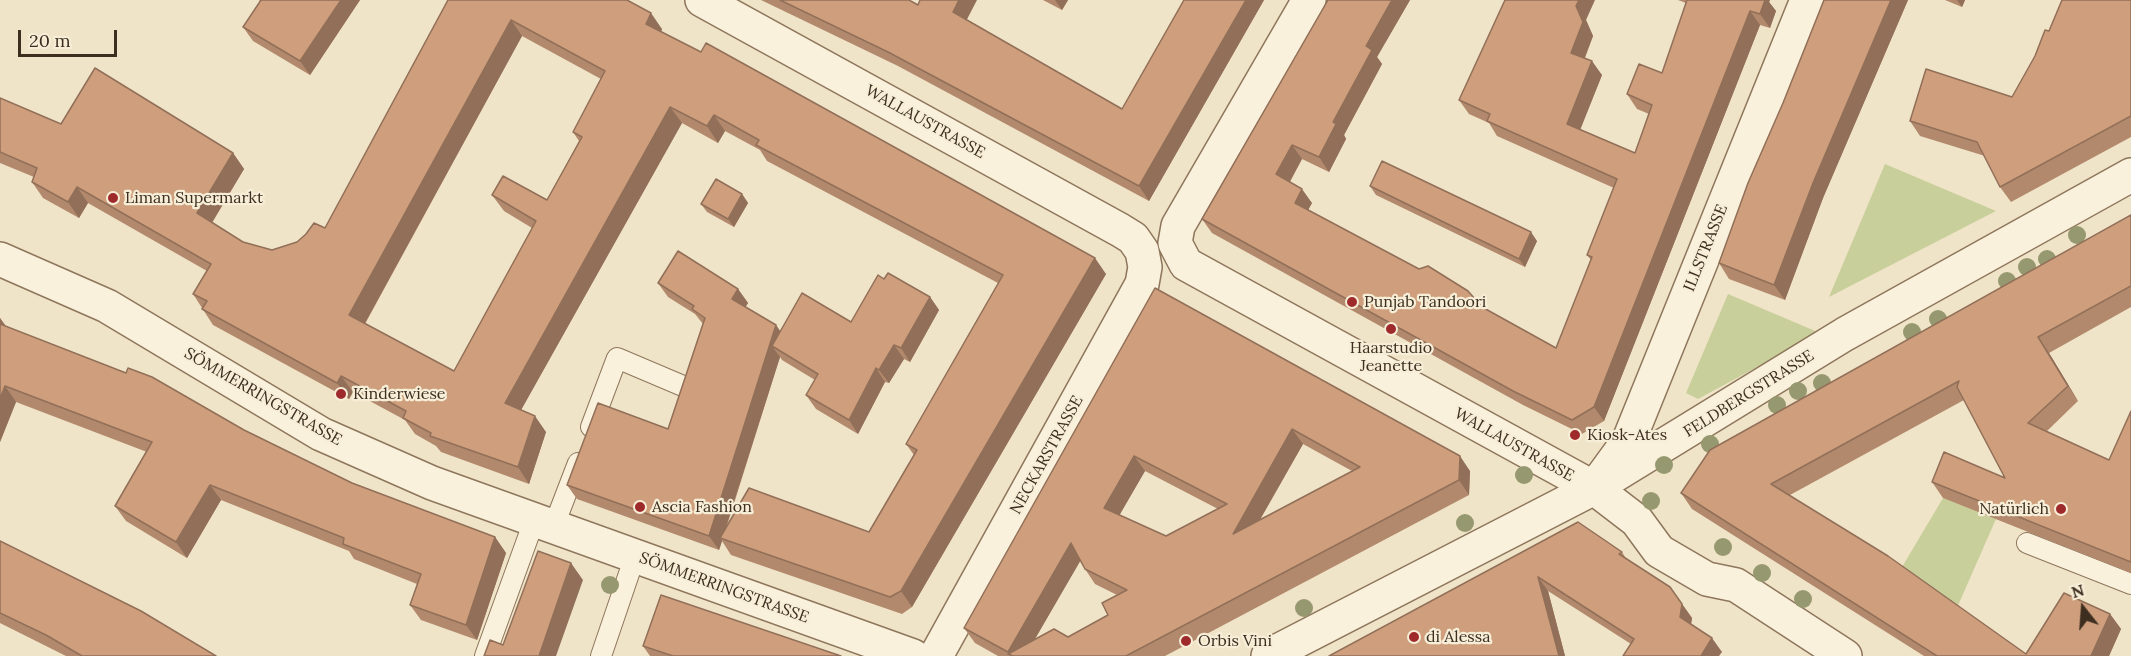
<!DOCTYPE html>
<html>
<head>
<meta charset="utf-8">
<style>
  body { margin:0 }
  #map { position:relative; width:2131px; height:656px; overflow:hidden; background:#f0e4c8; font-family:Lora,serif }
  canvas { display:block }
  .north { position:absolute; left:2053px; top:578px; width:60px; height:60px; -webkit-text-stroke:4px #f7eed8; paint-order:stroke; rotate:343deg; font-size:16px; font-weight:700; line-height:24px; text-align:center; color:#3d2e20 }
  .north::after { content:''; display:block; margin:auto; width:21px; height:27px; background:#3d2e20; clip-path:polygon(50% 0,100% 100%,50% 72%,0 100%) }
  .scale { position:absolute; left:18px; top:30px; width:99px; height:27px; box-sizing:border-box; border:3px solid #3d2e20; border-top:0; padding-left:8px; font-size:18px; line-height:21px; white-space:nowrap; color:#3d2e20; -webkit-text-stroke:4px #f7eed8; paint-order:stroke }
</style>
</head>
<body>
<div id="map">
<canvas width="2131" height="656"></canvas>
<div class="north">N</div>
<div class="scale">20 m</div>
</div>
<script>
const g = document.querySelector('canvas').getContext('2d');
g.lineJoin = 'round';
function paint(path, color) { g.fillStyle = color; g.fill(path, 'evenodd'); }
const shape = rows => new Path2D(rows.map(r => 'M' + r).join(''));
function stroke(path, color, width, dash) { g.strokeStyle = color; g.lineWidth = width; g.lineCap = dash ? 'butt' : 'round'; g.setLineDash(dash || []); g.stroke(path); }
function drawText(font, color, halo, rows, align = 'center') {
  g.font = font + ' Lora,serif'; g.lineWidth = 4.5; g.setLineDash([]); g.textBaseline = 'middle'; g.strokeStyle = halo; g.fillStyle = color; for (const [text, x, y, turn = 0] of rows) {
    g.save(); g.translate(x, y); g.rotate((+turn || 0) * Math.PI / 180); g.textAlign = isNaN(turn) ? turn : align; if (halo) g.strokeText(text, 0, 0); g.fillText(text, 0, 0); g.restore();
  }
}
const green = shape([
  [1885,164,1996,211,1829,297],
  [1728,294,1820,333,1698,399,1686,393],
  [1943,498,1996,519,1956,610,1899,572]
]);
const service = shape([
  [591,427,617,358,683,386],
  [553,528,578,463],
  [2027,543,2131,584],
  [485,656,534,521],
  [601,656,635,556]
]);
const minor = shape([
  [702,0,1120,230,1133,238,1142,251,1145,267,1142,284,936,656],
  [1309,0,1178,226,1175,243,1186,264,1594,488,1637,521,1659,551,1707,579,1736,585,1845,656],
  [0,259,107,306,321,434,432,483,913,656],
  [1602,477,1629,440,1807,0],
  [1268,656,1594,488,1845,334,2131,175]
]);
const trees = [
  [2077,235],
  [2047,259],
  [2027,267],
  [2007,281],
  [1938,319],
  [1912,332],
  [1822,383],
  [1798,391],
  [1777,405],
  [1710,444],
  [1664,465],
  [1524,475],
  [1651,501],
  [1465,523],
  [1723,547],
  [1762,573],
  [610,585],
  [1803,599],
  [1304,608]
];
const wall = shape([
  [259,0,360,0,310,75,253,41,243,27,260,1],
  [448,0,662,29,661,32,1106,274,912,607,902,614,731,555,722,541,719,550,577,499,567,485,668,429,703,324,695,314,668,297,658,283,738,289,748,303,745,307,776,325,781,332,851,322,884,279,930,297,939,310,910,362,904,359,889,383,885,382,858,434,816,409,806,395,815,380,782,360,780,357,726,529,869,532,914,455,906,444,998,283,767,161,760,150,725,131,718,143,682,123,521,410,546,432,529,484,441,452,436,446,415,434,405,420,353,392,349,399,213,325,193,294,207,271,88,203,79,218,43,198,32,182,34,177,0,163,0,98,61,124,233,153,244,169,212,223,243,242,272,250,297,242,325,228],
  [522,36,601,79,573,132,579,141,547,200,492,195,504,211,532,228,454,371,365,324],
  [761,0,909,0,918,5,966,20,1122,109,1184,0,1264,0,1149,201,898,66],
  [1043,0,1068,0,1062,10],
  [1328,0,1410,0,1377,57,1382,64,1344,135,1346,139,1329,172,1302,159,1290,182,1312,203,1308,210,1556,348,1591,260,1587,255,1614,188,1497,136,1489,123,1469,114,1459,100,1586,20,1593,36,1585,58,1602,75,1580,129,1635,153,1649,114,1637,109,1627,94,1662,73,1686,3,1678,0,1770,0,1769,2,1776,11,1770,28,1760,25,1604,421,1582,434,1523,405,1212,233,1202,219],
  [1824,0,1908,0,1823,198,1785,300,1729,279,1719,263],
  [1945,0,1965,0,1962,7],
  [2131,0,2131,137,2011,202,2000,187,1985,156,1920,136,1910,121,2012,97],
  [1370,186,1537,241,1525,267,1376,195],
  [742,194,748,203,734,227,707,212,701,204],
  [2131,215,2131,307,2049,353,2078,401,2047,431,2109,460,2131,411,2131,573,1943,498,1932,482,2005,478,1964,400,1790,495,2026,654,2110,614,2121,629,2109,656,1924,656,1692,509,1681,493],
  [1155,288,1470,471,1469,495,1165,656,998,656,975,643,964,628],
  [1303,444,1352,471,1260,520],
  [1145,471,1218,509,1166,536,1119,515],
  [1080,561,1085,569,1095,584,1117,595,1108,615,1068,637,1035,639],
  [0,318,6,326,244,430,352,483,495,537,506,553,477,640,421,620,410,605,417,584,354,559,349,551,221,500,187,558,126,521,115,506,147,452,16,402,0,442],
  [1578,522,1622,552,1627,560,1670,587,1692,618,1691,624,1722,652,1631,644,1548,591,1565,656,1329,656],
  [0,541,216,656,66,656,0,623],
  [643,646,841,656,650,656]
]);
const shadedWall = shape([
  [341,0,360,0,310,75,300,61],
  [959,0,977,0,963,27,953,12],
  [1055,0,1068,0,1062,10],
  [1246,0,1264,0,1149,201,1139,186],
  [1392,0,1410,0,1377,57,1382,64,1344,135,1346,139,1329,172,1319,157,1366,46],
  [1579,0,1595,0,1586,20,1593,36,1581,67,1571,53,1576,6],
  [1762,0,1770,0,1769,2,1776,11,1770,28,1760,14],
  [1891,0,1908,0,1823,198,1785,300,1774,285,1813,183],
  [1957,0,1965,0,1962,7],
  [1750,11,1760,25,1604,421,1594,407],
  [651,13,662,29,657,40,646,24],
  [511,20,522,36,360,332,349,315],
  [1592,61,1602,75,1577,138,1567,124],
  [670,107,682,123,516,419,505,403],
  [714,115,725,131,718,143,707,126],
  [1292,145,1302,159,1286,188,1276,174],
  [233,153,244,169,208,229,197,213],
  [77,187,88,203,79,218,68,202],
  [1302,189,1312,203,1304,217,1295,203],
  [742,194,748,203,734,227,728,219],
  [1531,232,1537,241,1525,267,1519,259],
  [1095,258,1106,274,912,607,901,591],
  [738,289,748,303,742,313,732,299],
  [930,297,939,310,910,362,901,348],
  [0,318,10,333,0,328],
  [776,325,785,339,772,346,780,357,722,539,720,538,722,541,719,550,709,536],
  [2038,337,2049,353,2078,401,2068,386],
  [894,345,904,359,889,383,879,370],
  [876,368,885,382,858,434,849,420],
  [341,376,353,392,349,399,337,383],
  [5,386,16,402,0,442,0,399],
  [535,416,546,432,529,484,518,467],
  [1292,429,1303,444,1243,549,1233,534],
  [1134,456,1145,471,1115,523,1104,508],
  [1460,456,1470,471,1469,495,1459,480],
  [210,485,221,500,187,558,176,542],
  [495,537,506,553,477,640,466,625],
  [1071,543,1082,558,1025,656,1009,654,1008,652],
  [571,563,583,580,556,656,539,656],
  [1538,577,1548,591,1565,656,1559,656],
  [1682,604,1692,618,1690,631,1680,617],
  [2110,614,2121,629,2109,656,2091,656],
  [1712,638,1722,652,1719,656,1701,656]
]);
const building = shape([
  [261,0,341,0,300,61,243,27,261,0],
  [448,0,627,0,651,13,646,24,701,52,706,43,1095,258,901,591,890,597,720,538,749,488,869,532,917,450,906,444,1003,275,756,145,759,140,714,115,707,126,670,107,505,403,535,416,518,467,430,436,431,433,403,418,406,411,341,376,337,383,202,309,207,301,193,294,211,264,77,187,68,202,32,182,37,168,0,152,0,98,61,124,95,68,233,153,197,213,243,242,272,250,297,242,306,234,314,223,325,228,448,0],
  [511,20,605,71,573,132,582,137,547,200,503,176,492,195,536,221,454,371,349,315,511,20],
  [780,0,909,0,918,5,920,0,959,0,953,12,1122,109,1184,0,1246,0,1139,186,888,52,780,0],
  [1328,0,1392,0,1366,46,1372,50,1333,122,1336,124,1319,157,1292,145,1276,174,1302,189,1295,203,1419,269,1428,266,1468,291,1482,307,1556,348,1592,257,1587,255,1617,179,1487,121,1490,114,1459,100,1505,0,1579,0,1576,6,1583,22,1571,53,1592,61,1567,124,1635,153,1652,105,1627,94,1639,64,1662,73,1687,0,1765,0,1760,14,1750,11,1594,407,1572,420,1513,391,1202,219,1328,0],
  [1824,0,1891,0,1813,183,1774,285,1719,263,1748,183,1783,103,1824,0],
  [2062,0,2131,0,2131,116,2000,187,1977,142,1910,121,1926,69,2012,97,2035,56,2045,30,2049,31,2062,0],
  [1382,161,1531,232,1519,259,1370,186,1382,161],
  [716,179,742,194,728,219,701,204,716,179],
  [2131,215,2131,286,2038,337,2068,386,2028,423,2109,460,2131,411,2131,562,1932,482,1944,452,2005,478,1957,387,1959,381,1771,484,1888,556,2026,654,2064,593,2110,614,2091,656,1937,656,1681,493,1710,450,2131,215],
  [678,251,738,289,732,299,776,325,709,536,567,485,598,403,668,429,705,318,692,309,694,306,658,283,678,251],
  [888,273,930,297,901,348,894,345,879,370,876,368,849,420,806,395,818,374,772,346,802,293,851,322,878,275,884,279,888,273],
  [1155,288,1460,456,1459,480,1126,656,1013,656,1008,654,1054,629,1068,637,1108,615,1102,603,1127,590,1085,569,1071,543,1008,652,964,628,1155,288],
  [1292,429,1360,467,1233,534,1292,429],
  [1134,456,1227,504,1166,536,1104,508,1134,456],
  [0,324,126,373,128,368,152,377,244,430,352,483,495,537,466,625,410,605,421,574,343,544,344,538,210,485,176,542,115,506,152,442,5,386,0,399,0,324],
  [1578,522,1622,552,1619,554,1670,587,1682,604,1680,617,1712,638,1701,656,1623,656,1634,639,1538,577,1559,656,1329,656,1578,522],
  [0,541,141,611,216,656,82,656,46,635,0,613,0,541],
  [538,551,571,563,539,656,484,656,490,640,503,645,538,551],
  [661,595,841,656,673,656,643,646,661,595]
]);
const markers = [
  [113,198,6,"#9e2a2b"],
  [1352,302,6,"#9e2a2b"],
  [1391,329,6,"#9e2a2b"],
  [341,394,6,"#9e2a2b"],
  [1575,435,6,"#9e2a2b"],
  [640,507,6,"#9e2a2b"],
  [2061,509,6,"#9e2a2b"],
  [1414,637,6,"#9e2a2b"],
  [1186,641,6,"#9e2a2b"]
];
const streetNames = [
  ["WALLAUSTRASSE",925,122,29],
  ["ILLSTRASSE",1706,248,-68],
  ["FELDBERGSTRASSE",1749,394,-32],
  ["SÖMMERRINGSTRASSE",263,397,30],
  ["WALLAUSTRASSE",1514,445,29],
  ["NECKARSTRASSE",1047,455,-61],
  ["SÖMMERRINGSTRASSE",724,588,20]
];
const poiNames = [
  ["Liman Supermarkt",125,198],
  ["Punjab Tandoori",1364,302],
  ["Haarstudio",1391,348,"center"],
  ["Jeanette",1391,366,"center"],
  ["Kinderwiese",353,394],
  ["Kiosk-Ates",1587,435],
  ["Ascia Fashion",652,507],
  ["Natürlich",2049,509,"right"],
  ["di Alessa",1426,637],
  ["Orbis Vini",1198,641]
];
paint(green, '#c9cf9b');
stroke(service, '#8d765c', 22);
stroke(minor, '#8d765c', 36);
stroke(service, '#faf1dc', 20);
stroke(minor, '#faf1dc', 33);
g.fillStyle = '#96986f';
for (const [x, y] of trees) { g.beginPath(); g.arc(x, y, 9, 0, 2 * Math.PI); g.fill(); }
paint(wall, '#b2896c');
paint(shadedWall, '#916f58');
paint(building, '#cf9f7d');
stroke(building, '#916f58', 1.5);
for (const [x, y, r, color] of markers) { const dot = new Path2D(); dot.arc(x, y, r, 0, 2 * Math.PI); g.fillStyle = color; g.fill(dot); stroke(dot, '#f7eed8', 2); }
drawText('16px', '#3d2e20', '#f7eed8', streetNames);
drawText('16px', '#3d2e20', '#f7eed8', poiNames, 'left');
</script>
</body>
</html>
